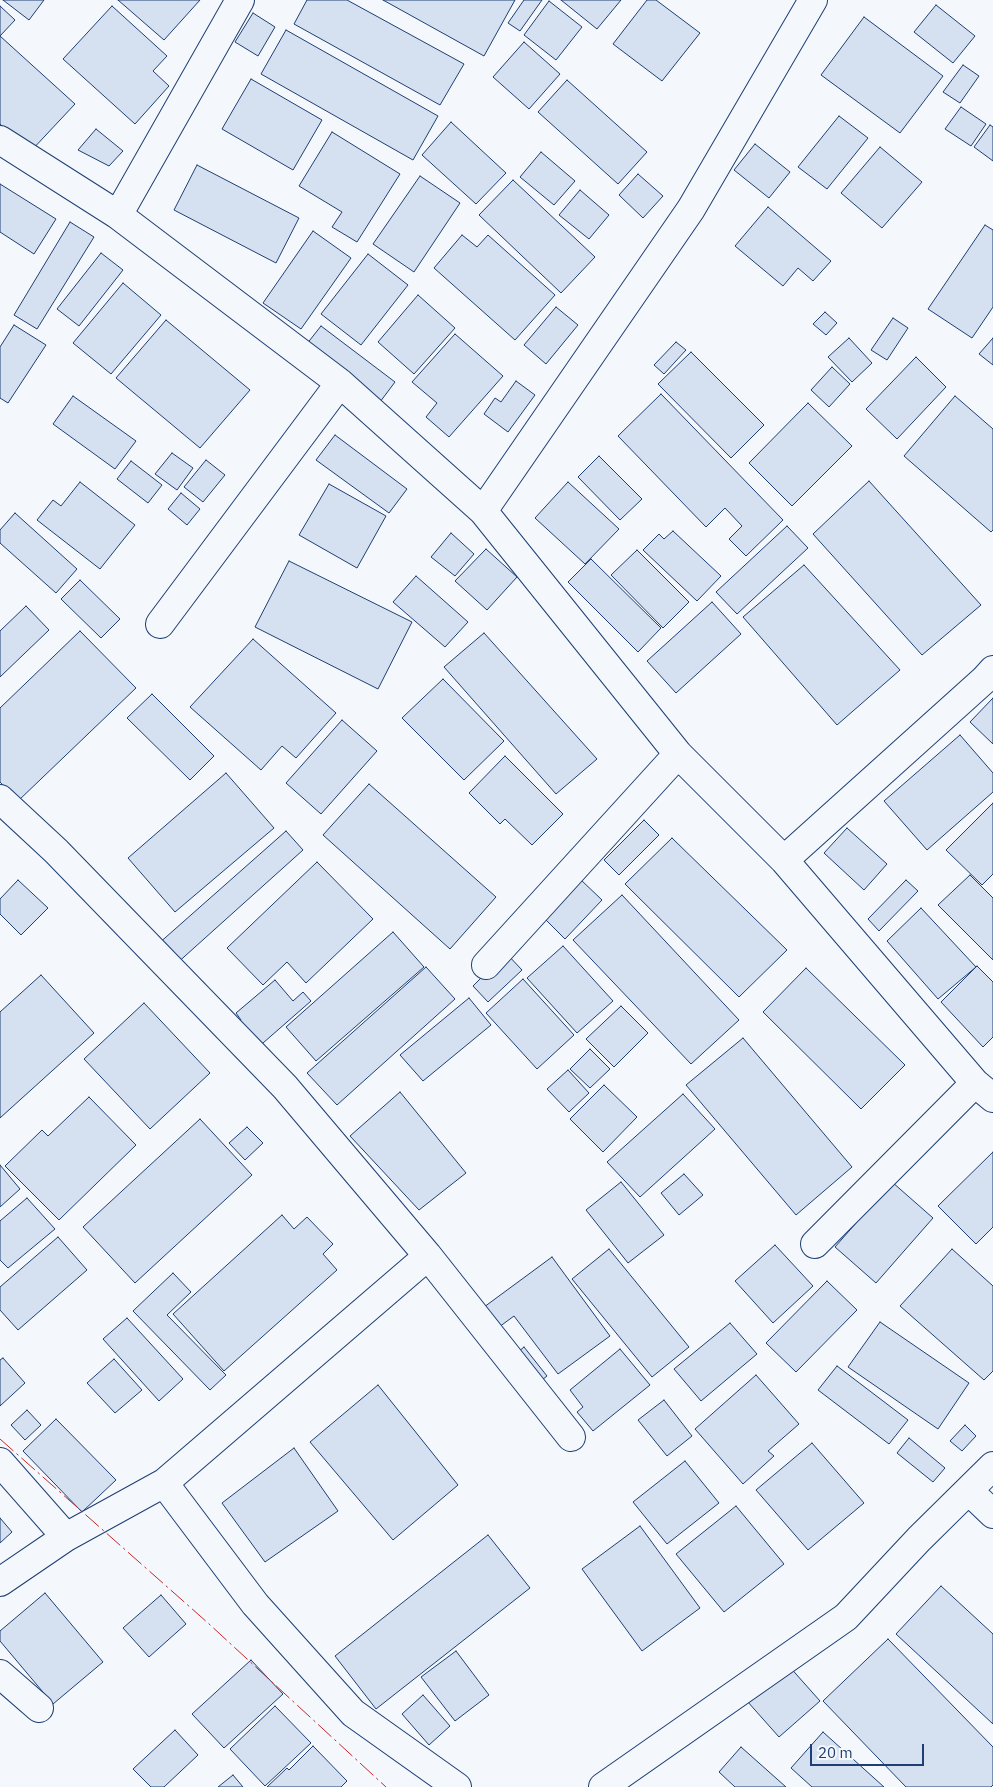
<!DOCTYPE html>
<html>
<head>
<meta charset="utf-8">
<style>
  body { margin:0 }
  #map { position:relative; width:993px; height:1787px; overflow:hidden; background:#f4f7fb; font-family:"IBM Plex Sans",sans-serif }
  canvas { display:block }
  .scale { position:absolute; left:810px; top:1744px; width:114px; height:22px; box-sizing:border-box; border:2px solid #1d3f73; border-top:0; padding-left:6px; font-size:15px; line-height:18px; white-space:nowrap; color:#1d3f73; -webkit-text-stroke:4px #f4f7fb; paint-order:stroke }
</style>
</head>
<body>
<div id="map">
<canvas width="993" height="1787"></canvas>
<div class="scale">20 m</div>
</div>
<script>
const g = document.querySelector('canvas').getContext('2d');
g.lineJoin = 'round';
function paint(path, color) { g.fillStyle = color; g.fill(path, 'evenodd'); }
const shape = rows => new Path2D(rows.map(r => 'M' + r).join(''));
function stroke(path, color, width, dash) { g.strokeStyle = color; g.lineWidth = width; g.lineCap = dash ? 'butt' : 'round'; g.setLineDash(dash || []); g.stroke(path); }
const building = shape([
  [3,0,44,0,29,20,3,0],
  [118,0,200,0,164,40,118,0],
  [307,0,347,0,464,64,440,105,294,24,307,0],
  [383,0,515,0,484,56,383,0],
  [524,0,542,0,520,31,508,23,524,0],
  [561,0,621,0,597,29,561,0],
  [647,0,656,0,700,33,662,81,613,44,647,0],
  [549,1,582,27,556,60,524,35,549,1],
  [936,5,975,36,953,63,914,32,936,5],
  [0,6,15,20,0,36,75,104,30,152,0,124,0,6],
  [112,6,167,56,153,71,169,86,135,124,63,59,112,6],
  [253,13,275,27,258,56,235,42,253,13],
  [864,17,943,76,900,133,821,75,864,17],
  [286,30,438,116,413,160,261,74,286,30],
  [524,42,560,74,529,109,493,77,524,42],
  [963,65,979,76,960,103,943,92,963,65],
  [251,79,322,120,293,170,222,129,251,79],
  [567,80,647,152,618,184,538,112,567,80],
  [961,107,986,124,971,146,945,129,961,107],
  [839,116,868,138,827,189,798,167,839,116],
  [451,122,506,173,476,204,422,155,451,122],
  [990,125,993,127,993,161,974,147,990,125],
  [96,129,123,151,109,166,78,150,96,129],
  [332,132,400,174,357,242,332,227,342,212,299,186,332,132],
  [755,144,790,172,769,198,734,170,755,144],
  [880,147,922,182,882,228,841,193,880,147],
  [541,152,575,181,554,205,520,177,541,152],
  [197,165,299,218,276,263,174,210,197,165],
  [638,174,663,196,643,218,619,195,638,174],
  [420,176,460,203,414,272,373,244,420,176],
  [513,180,595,257,561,293,479,215,513,180],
  [0,184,56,219,34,254,0,232,0,184],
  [580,190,609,215,589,239,559,215,580,190],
  [768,207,831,261,813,281,798,268,783,286,735,246,768,207],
  [70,222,94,237,37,329,14,315,70,222],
  [985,225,993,230,993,307,972,338,928,309,985,225],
  [313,231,351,258,301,329,263,303,313,231],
  [462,235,477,247,488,235,555,295,515,340,434,268,462,235],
  [101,253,123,270,79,326,57,309,101,253],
  [368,254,408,285,361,345,321,314,368,254],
  [123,283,161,315,111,374,73,343,123,283],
  [418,295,455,328,414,374,378,342,418,295],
  [556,307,578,325,546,364,524,345,556,307],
  [825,312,837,323,826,335,813,324,825,312],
  [893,318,908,328,887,360,871,350,893,318],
  [166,320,250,390,200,448,116,378,166,320],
  [14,325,46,345,8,403,0,398,0,347,14,325],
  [321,326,395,382,380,402,306,345,321,326],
  [455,334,503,376,449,437,426,417,437,403,412,382,455,334],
  [849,338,872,363,852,382,828,357,849,338],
  [993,338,993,365,979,354,993,338],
  [676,342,686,350,664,374,654,365,676,342],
  [691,352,764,425,731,458,658,384,691,352],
  [916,357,946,387,897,439,866,409,916,357],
  [832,367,850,384,829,407,811,390,832,367],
  [516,381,535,395,508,432,484,414,495,398,501,402,516,381],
  [661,394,783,520,746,556,729,539,742,526,725,508,706,527,618,436,661,394],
  [73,396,136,441,115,469,53,424,73,396],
  [955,396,993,429,993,530,991,532,904,456,955,396],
  [808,403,852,446,792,506,749,463,808,403],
  [335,435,407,489,389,513,316,460,335,435],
  [172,453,193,468,177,490,155,474,172,453],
  [599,456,642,499,620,520,578,477,599,456],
  [206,460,225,475,203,502,184,487,206,460],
  [131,461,162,485,148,503,117,479,131,461],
  [869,481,981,605,922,655,813,534,869,481],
  [80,482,135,525,100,569,37,520,53,500,61,506,80,482],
  [568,482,619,529,585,564,535,518,568,482],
  [329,484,386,516,357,568,299,535,329,484],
  [181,493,200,509,187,525,168,509,181,493],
  [15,513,77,569,56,593,0,543,0,530,15,513],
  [787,526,808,548,737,614,716,592,787,526],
  [673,531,721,576,697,601,643,550,659,534,664,539,673,531],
  [451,533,474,554,455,576,431,557,451,533],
  [486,549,517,577,487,610,455,581,486,549],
  [637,550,689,602,663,628,611,575,637,550],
  [591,559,661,628,638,652,568,582,591,559],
  [289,561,412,622,378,689,255,627,289,561],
  [804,565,900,670,837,725,743,617,804,565],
  [416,576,468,622,445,647,393,602,416,576],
  [80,580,120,619,101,638,61,599,80,580],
  [712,602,741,634,676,693,647,661,712,602],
  [26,606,49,630,0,677,0,631,26,606],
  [80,631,136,688,18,801,0,782,0,708,80,631],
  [484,633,597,759,556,794,444,667,484,633],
  [253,639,336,713,296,758,282,746,261,770,190,707,253,639],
  [443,679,504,741,464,780,402,718,443,679],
  [152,694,214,756,190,780,127,718,152,694],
  [993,698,993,744,970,722,993,698],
  [342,720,377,751,321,814,286,783,342,720],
  [960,735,993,773,993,792,927,850,884,801,960,735],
  [505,756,563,814,532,845,505,819,500,824,469,793,505,756],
  [226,773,274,828,175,912,128,858,226,773],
  [369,784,496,897,450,949,323,835,369,784],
  [993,803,993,874,982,885,946,850,993,803],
  [644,820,659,835,619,875,604,860,644,820],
  [847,828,887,864,864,890,824,853,847,828],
  [286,831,303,850,175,965,157,945,286,831],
  [672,838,787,950,739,997,625,884,672,838],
  [317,862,373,919,306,983,287,962,263,985,227,948,317,862],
  [970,875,993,898,993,960,938,905,970,875],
  [580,879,602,900,565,939,544,918,580,879],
  [18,880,48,908,21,935,0,914,0,899,18,880],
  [906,880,918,891,879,931,868,919,906,880],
  [622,895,739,1020,691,1064,573,940,622,895],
  [921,908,976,967,938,999,887,941,921,908],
  [393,932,424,967,316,1061,286,1027,393,932],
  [563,946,613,1001,577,1033,527,978,563,946],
  [506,953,522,970,488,1002,473,986,506,953],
  [977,966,993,982,993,1037,983,1047,941,1002,977,966],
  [426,967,455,999,337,1105,307,1073,426,967],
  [806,968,905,1065,861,1109,763,1012,806,968],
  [41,975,94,1033,0,1118,0,1012,41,975],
  [523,979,574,1035,537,1069,486,1013,523,979],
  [275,980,293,1001,303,992,311,1001,255,1050,234,1026,241,1020,236,1013,275,980],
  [469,998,491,1025,423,1081,400,1055,469,998],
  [144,1003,210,1073,150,1129,84,1059,144,1003],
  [621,1006,648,1033,614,1067,586,1039,621,1006],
  [743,1038,852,1167,796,1215,686,1085,743,1038],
  [590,1049,610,1069,590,1088,570,1069,590,1049],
  [568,1070,589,1093,569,1112,547,1089,568,1070],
  [604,1085,637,1117,603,1152,570,1119,604,1085],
  [400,1092,466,1173,419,1210,350,1136,400,1092],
  [683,1094,715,1129,640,1197,607,1162,683,1094],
  [89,1097,136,1145,59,1220,5,1166,42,1130,48,1136,89,1097],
  [200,1119,252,1175,135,1283,83,1227,200,1119],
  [247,1127,263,1143,245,1160,229,1143,247,1127],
  [993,1152,993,1227,976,1244,938,1206,993,1152],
  [0,1165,20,1189,0,1207,0,1165],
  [684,1174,703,1195,679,1215,661,1193,684,1174],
  [621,1182,664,1235,628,1263,586,1210,621,1182],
  [892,1182,933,1218,876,1283,835,1247,892,1182],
  [27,1198,55,1229,8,1268,0,1260,0,1221,27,1198],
  [282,1215,294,1229,307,1217,333,1244,323,1254,337,1270,224,1371,173,1314,282,1215],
  [58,1237,87,1270,18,1330,0,1310,0,1287,58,1237],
  [775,1245,813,1286,773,1323,735,1281,775,1245],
  [609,1249,689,1347,652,1377,572,1279,609,1249],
  [952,1249,993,1286,993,1371,984,1380,900,1306,952,1249],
  [552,1257,610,1336,558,1374,514,1316,495,1330,480,1310,552,1257],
  [173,1273,191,1292,167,1315,226,1375,210,1390,133,1311,173,1273],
  [827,1281,857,1310,796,1372,766,1343,827,1281],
  [127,1318,183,1379,159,1401,103,1339,127,1318],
  [880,1322,969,1383,938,1429,848,1367,880,1322],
  [730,1323,757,1354,701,1401,674,1369,730,1323],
  [524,1347,547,1376,533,1387,511,1358,524,1347],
  [620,1349,650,1385,593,1431,577,1412,583,1407,570,1390,620,1349],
  [3,1358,25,1383,0,1406,0,1360,3,1358],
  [114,1359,142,1390,115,1413,87,1383,114,1359],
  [837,1366,908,1420,889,1444,818,1390,837,1366],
  [756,1375,799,1424,768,1451,774,1456,743,1484,695,1429,756,1375],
  [378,1385,458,1485,393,1540,310,1442,378,1385],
  [664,1400,692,1436,667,1456,638,1420,664,1400],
  [27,1410,41,1425,25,1440,11,1425,27,1410],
  [56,1419,116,1480,82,1512,23,1451,56,1419],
  [965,1425,976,1436,962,1451,950,1441,965,1425],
  [909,1438,945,1468,933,1482,897,1453,909,1438],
  [812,1443,864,1503,808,1550,756,1490,812,1443],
  [294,1448,338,1511,265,1562,222,1503,294,1448],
  [685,1461,719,1503,667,1544,633,1502,685,1461],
  [736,1506,784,1564,724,1612,676,1554,736,1506],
  [0,1518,12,1532,0,1543,0,1518],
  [640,1526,700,1608,642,1651,582,1569,640,1526],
  [488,1535,530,1588,376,1709,335,1656,488,1535],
  [941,1586,993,1634,993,1724,896,1634,941,1586],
  [45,1593,103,1662,53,1704,0,1641,0,1631,45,1593],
  [161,1595,186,1624,149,1657,123,1628,161,1595],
  [888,1639,993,1747,993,1785,991,1787,906,1787,823,1701,888,1639],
  [456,1651,489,1695,455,1721,421,1677,456,1651],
  [251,1660,283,1694,224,1748,192,1714,251,1660],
  [788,1665,820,1701,779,1737,747,1701,788,1665],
  [423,1695,450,1726,429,1745,402,1714,423,1695],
  [275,1706,311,1743,265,1786,230,1749,275,1706],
  [175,1730,198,1755,164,1787,151,1787,133,1769,175,1730],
  [823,1732,884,1787,812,1787,791,1768,823,1732],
  [313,1746,347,1781,341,1787,267,1787,287,1768,289,1770,313,1746],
  [741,1747,786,1787,735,1787,719,1772,741,1747],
  [233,1775,243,1787,218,1787,233,1775]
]);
const minor = shape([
  [0,140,118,215,340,383,483,511,678,754,784,860,975,1083,993,1098],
  [118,215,240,0],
  [483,511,691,209,813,0],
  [160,624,340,383],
  [0,799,56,851,285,1087,428,1256,571,1437],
  [784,860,984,680,993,670],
  [486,965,678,754],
  [815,1244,975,1083],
  [0,1462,66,1537],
  [164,1483,255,1604,353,1713,457,1787],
  [969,1491,993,1514],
  [0,1582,66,1537,164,1483,428,1256],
  [0,1674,39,1708],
  [603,1787,846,1617,919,1539,993,1466]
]);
const power = shape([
  [0,1439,208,1623,386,1787]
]);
paint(building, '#d5e0f0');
stroke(building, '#1d3f73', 1);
stroke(minor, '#1d3f73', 30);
stroke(minor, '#f4f7fb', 28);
stroke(power, '#c62828', 1, [18, 4, 2.5, 4]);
</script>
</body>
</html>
